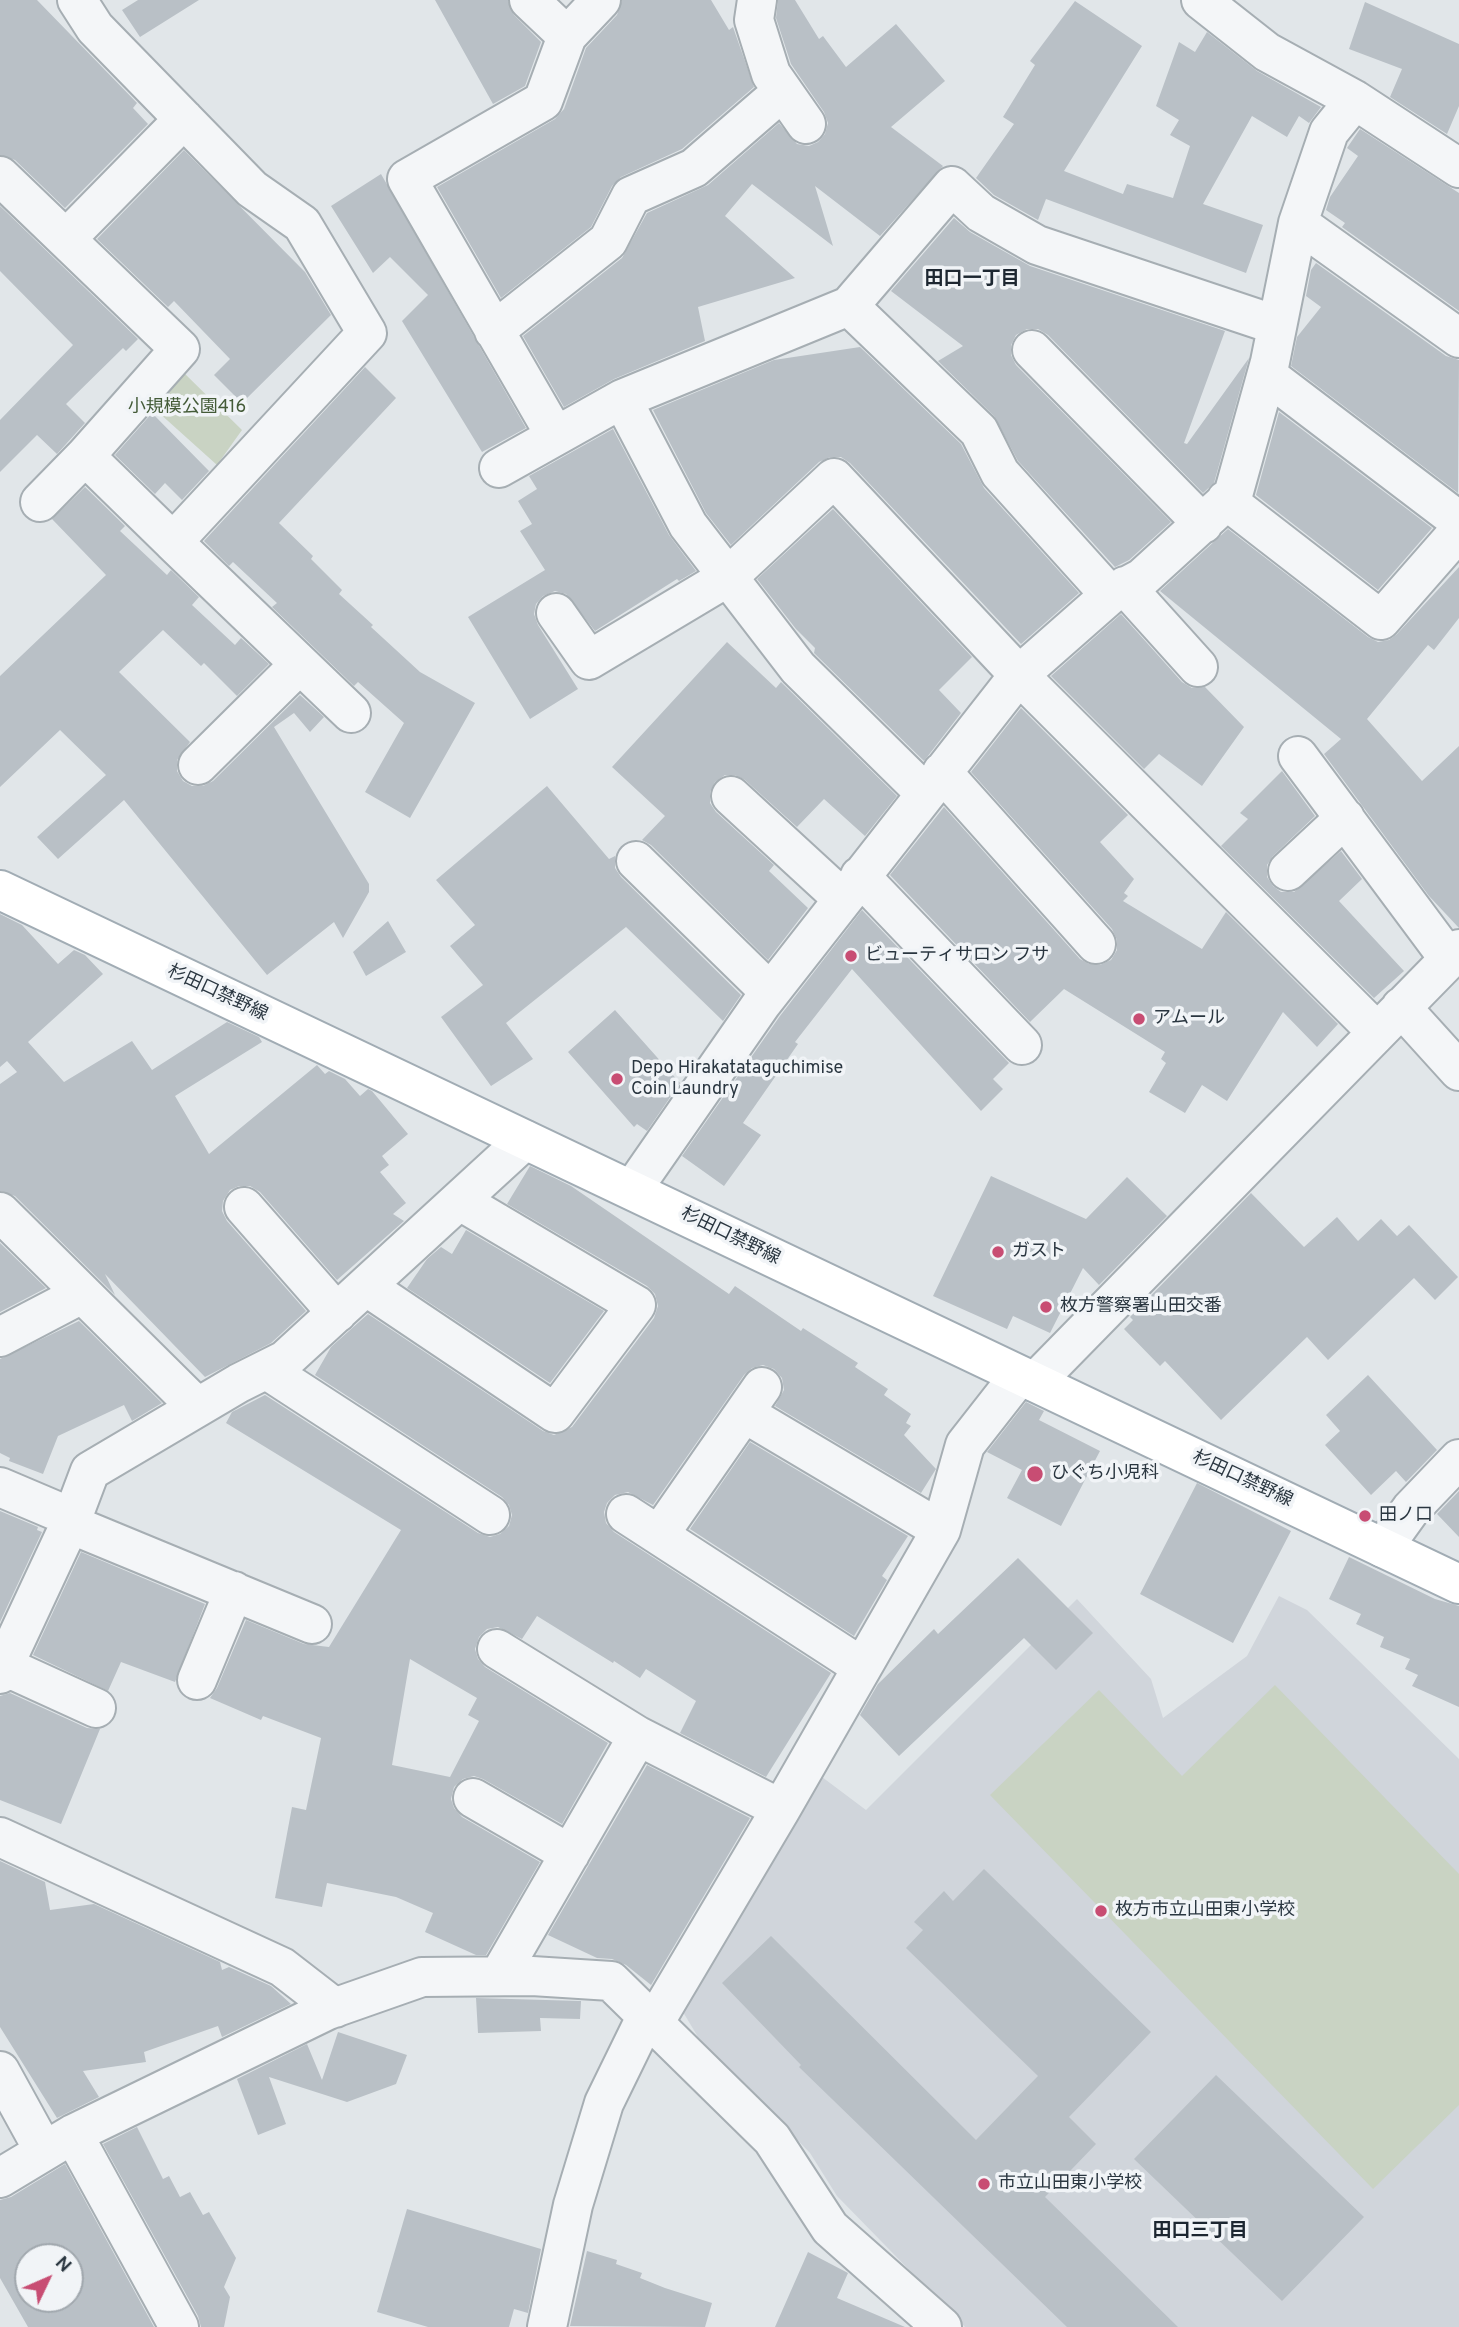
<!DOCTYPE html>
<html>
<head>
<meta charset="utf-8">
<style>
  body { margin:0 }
  #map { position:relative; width:1459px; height:2327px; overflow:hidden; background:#e1e6e9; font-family:Overpass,sans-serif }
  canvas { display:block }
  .north { position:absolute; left:14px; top:2243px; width:70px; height:70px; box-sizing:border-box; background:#f1f4f7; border:2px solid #a1a8ae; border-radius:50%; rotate:46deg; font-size:19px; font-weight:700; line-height:28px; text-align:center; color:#2a3640 }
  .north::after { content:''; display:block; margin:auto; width:24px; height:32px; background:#c84d73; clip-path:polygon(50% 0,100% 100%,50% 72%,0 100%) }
</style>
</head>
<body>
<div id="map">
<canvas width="1459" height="2327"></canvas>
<div class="north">N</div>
</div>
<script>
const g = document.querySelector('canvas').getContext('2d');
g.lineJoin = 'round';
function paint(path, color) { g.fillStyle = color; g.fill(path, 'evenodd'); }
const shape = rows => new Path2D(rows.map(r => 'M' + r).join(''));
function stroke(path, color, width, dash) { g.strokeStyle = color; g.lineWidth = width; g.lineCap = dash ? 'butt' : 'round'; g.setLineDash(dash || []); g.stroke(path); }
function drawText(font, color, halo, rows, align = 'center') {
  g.font = font + ' Overpass,"Noto Sans JP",sans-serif'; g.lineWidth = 7; g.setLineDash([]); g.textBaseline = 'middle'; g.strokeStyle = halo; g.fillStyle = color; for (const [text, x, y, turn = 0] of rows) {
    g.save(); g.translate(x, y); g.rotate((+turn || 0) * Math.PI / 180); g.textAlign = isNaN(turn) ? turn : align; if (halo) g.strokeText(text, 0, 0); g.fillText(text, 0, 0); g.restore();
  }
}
const built = shape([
  [1279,1596,1307,1610,1459,1759,1459,2327,965,2327,837,2196,810,2153,698,2037,683,2012,822,1777,866,1810,1077,1599,1151,1679,1163,1718,1247,1656]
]);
const green = shape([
  [181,370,242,430,217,465,148,403],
  [1275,1685,1459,1874,1459,2105,1373,2189,990,1795,1099,1690,1182,1776]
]);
const building = shape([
  [0,0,37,0,137,103,133,108,148,124,65,208,15,160,0,155],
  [138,0,199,0,140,37,122,10],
  [435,0,508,0,514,15,541,42,525,86,493,104],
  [622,0,711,0,729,30,733,27,754,87,682,149,621,177,612,186,591,227,501,298,437,187,555,119,564,109,586,48,617,15],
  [778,0,795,0,819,39,823,36,846,67,896,24,945,81,891,127,943,166,880,236,815,186,833,246,752,184,725,216,795,278,698,307,705,341,614,379,564,407,523,336,622,258,647,213,708,185,779,123,797,144,809,146,818,142,825,134,828,123,824,112,791,64,776,18],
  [1075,1,1142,46,1064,171,1123,194,1127,184,1173,198,1190,146,1170,135,1179,120,1156,106,1179,42,1195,52,1207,32,1257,71,1321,107,1309,123,1299,116,1287,137,1252,116,1203,204,1263,225,1246,273,1046,199,1038,220,994,195,976,178,1014,124,1003,117,1035,65,1030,61],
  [1365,2,1459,44,1459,106,1447,134,1390,97,1402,69,1349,49],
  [1360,129,1459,193,1459,311,1342,227,1345,223,1326,210,1330,197,1358,156,1347,148],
  [184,150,305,272,331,315,242,403,214,375,230,359,174,301,168,307,97,239],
  [381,174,526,428,482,452,402,321,428,295,390,257,373,273,331,206],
  [0,206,138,339,126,351,123,348,66,404,85,423,57,454,37,435,0,472,0,420,73,345,0,271],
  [954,218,970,232,1030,266,1225,331,1184,443,1187,444,1249,358,1214,483,1203,493,1048,335,1038,329,1027,329,1016,335,1011,345,1011,355,1016,365,1171,522,1129,560,1115,567,1018,461,994,416,938,361,963,346,891,291],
  [1316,263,1446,356,1459,360,1458,493,1291,366,1297,337,1321,307,1306,296,1311,270],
  [860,347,961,444,984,488,1079,593,1021,644,850,463,841,457,830,457,819,462,731,545,706,513,653,410,774,360],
  [365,367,396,398,279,523,313,556,311,559,342,590,339,594,373,625,371,627,420,672,475,703,410,818,365,792,404,723,358,682,354,686,272,607,277,603,233,562,229,566,204,541],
  [1279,412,1432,528,1378,590,1256,495],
  [152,413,209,471,182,500,165,483,155,494,115,455],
  [613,429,669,535,696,571,679,581,677,579,595,631,566,594,555,591,543,596,536,604,534,614,538,625,578,689,530,719,468,617,545,570,520,531,532,524,518,501,537,489,529,476],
  [85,487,125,526,120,531,167,575,171,570,199,597,192,605,235,645,241,638,269,664,237,696,204,663,201,666,163,630,119,672,190,742,177,760,177,771,183,781,192,786,203,786,213,781,300,695,324,717,310,732,294,713,274,727,369,884,369,892,343,938,334,922,267,975,124,800,58,859,37,837,106,775,60,730,0,787,0,676,106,575,52,519],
  [833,509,972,657,939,690,961,713,924,761,814,653,815,648,796,629,757,579],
  [1228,529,1368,637,1378,642,1389,640,1397,634,1459,567,1459,618,1434,650,1428,645,1367,719,1422,781,1459,746,1459,928,1429,896,1324,754,1341,739,1160,591],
  [1121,614,1182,682,1192,688,1205,687,1244,727,1202,786,1159,754,1144,769,1051,676],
  [727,642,776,688,781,682,897,796,865,836,824,799,797,827,745,780,735,775,725,775,715,782,710,792,710,803,716,812,774,865,769,871,808,908,768,960,651,845,642,840,665,816,612,767],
  [1021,708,1128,815,1100,842,1134,879,1124,893,1128,896,1123,901,1202,949,1226,912,1338,1024,1317,1047,1283,1012,1227,1101,1202,1085,1185,1113,1149,1092,1166,1063,1161,1059,1165,1052,1064,989,1030,1022,890,875,944,807,1080,959,1089,964,1100,965,1111,960,1117,950,1117,940,1112,929,971,772],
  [1282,771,1315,816,1273,856,1267,865,1267,877,1273,886,1281,892,1294,892,1341,851,1362,879,1339,901,1404,971,1374,998,1221,846,1248,819,1240,813],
  [547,786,609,859,615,856,615,868,621,877,741,995,723,1021,626,927,506,1023,533,1059,491,1086,441,1017,483,985,450,946,475,925,436,880],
  [862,910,1009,1063,993,1079,1003,1089,981,1111,852,969,795,1042,798,1044,743,1123,761,1135,724,1186,682,1156,780,1016],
  [0,914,22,925,58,964,74,950,85,955,103,974,28,1042,64,1082,132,1041,152,1070,227,1022,259,1037,262,1042,175,1096,209,1154,317,1065,325,1074,329,1071,345,1079,360,1096,368,1089,372,1091,408,1134,382,1156,389,1165,380,1172,406,1203,393,1214,404,1221,337,1280,260,1192,250,1186,239,1186,230,1190,223,1201,222,1211,227,1221,306,1311,271,1343,205,1377,105,1274,115,1295,15,1196,0,1191,0,1084,17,1072,7,1061,0,1067],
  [388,921,406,952,366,976,353,952],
  [615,1010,680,1083,647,1131,637,1124,634,1127,568,1052],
  [530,1166,571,1186,729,1294,735,1286,801,1331,803,1328,858,1363,855,1367,888,1389,884,1395,911,1414,906,1423,911,1426,904,1435,936,1469,921,1493,775,1406,784,1390,782,1378,774,1369,763,1365,752,1368,744,1375,653,1505,628,1492,615,1495,607,1503,604,1512,606,1523,614,1532,831,1673,766,1777,680,1733,696,1701,646,1669,640,1678,614,1661,613,1663,537,1616,522,1639,498,1627,487,1629,479,1637,475,1649,478,1659,485,1667,608,1743,562,1824,483,1779,474,1776,463,1779,454,1787,451,1799,454,1808,462,1817,540,1862,486,1955,476,1955,425,1932,433,1913,396,1897,327,1883,322,1907,275,1898,292,1807,306,1810,321,1738,263,1716,261,1720,210,1698,217,1688,246,1620,304,1644,329,1647,401,1530,226,1423,232,1412,265,1395,478,1533,490,1537,500,1534,509,1526,512,1515,509,1505,502,1497,315,1375,331,1347,368,1314,543,1431,554,1435,572,1427,654,1318,658,1306,655,1294,647,1286,507,1204],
  [410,1659,477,1698,468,1715,479,1721,450,1777,392,1765],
  [991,1176,1086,1219,1127,1177,1167,1216,1099,1285,1083,1268,1050,1333,1013,1316,1007,1329,933,1296],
  [1251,1193,1304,1247,1337,1217,1358,1241,1381,1219,1397,1236,1409,1225,1458,1277,1435,1300,1414,1278,1328,1360,1307,1337,1221,1420,1165,1361,1160,1366,1124,1329,1133,1320,1130,1317],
  [466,1230,604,1311,550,1383,407,1288,427,1259,441,1247,452,1254],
  [0,1243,46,1288,0,1312],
  [79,1321,162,1403,132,1421,124,1405,58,1436,43,1474,9,1461,10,1458,0,1453,0,1359],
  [1368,1375,1437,1450,1406,1482,1396,1471,1371,1495,1325,1445,1340,1431,1326,1415],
  [1026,1402,1044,1411,1039,1420,1100,1451,1061,1526,1007,1498,1022,1470,987,1452],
  [750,1442,908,1536,882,1576,887,1580,854,1636,690,1529],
  [1197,1483,1291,1531,1233,1643,1140,1594],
  [1459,1491,1459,1537,1437,1514],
  [0,1511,38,1527,37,1530,42,1532,0,1622],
  [81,1552,205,1604,175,1682,121,1662,108,1691,33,1655],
  [1349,1557,1435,1599,1459,1606,1459,1707,1412,1686,1418,1675,1405,1669,1410,1659,1380,1647,1384,1637,1356,1624,1361,1614,1329,1599],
  [1018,1558,1093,1633,1056,1670,1024,1638,899,1756,860,1715,878,1684,934,1629,938,1634],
  [10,1693,87,1728,100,1729,61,1824,0,1800,0,1696],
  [647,1765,750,1818,651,1985,626,1965,612,1959,597,1958,548,1935],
  [0,1861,45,1882,50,1910,94,1904,220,1962,222,1970,229,1967,271,1986,291,2004,222,2037,218,2026,144,2052,146,2062,83,2071,99,2097,57,2118,0,2027],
  [984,1869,1151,2032,1069,2117,1096,2144,1045,2197,1178,2327,1067,2327,799,2067,801,2065,722,1983,771,1936,976,2140,1038,2076,906,1948,923,1930,914,1922,944,1891,953,1901],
  [476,1998,581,2001,580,2019,540,2018,541,2031,478,2033],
  [338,2032,407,2055,396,2084,347,2102,269,2077,286,2124,258,2135,237,2079,307,2044,322,2080],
  [1216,2075,1364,2217,1282,2301,1134,2159],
  [137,2127,163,2179,169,2176,180,2197,190,2192,203,2215,209,2212,236,2258,224,2287,230,2297,224,2327,201,2327,198,2316,103,2144],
  [65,2164,154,2327,28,2327,0,2278,0,2200,11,2197],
  [28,2257,70,2257,70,2299,28,2299],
  [407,2209,541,2249,528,2313,514,2309,509,2327,428,2327,377,2312],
  [587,2251,617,2260,616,2264,642,2273,640,2278,665,2288,712,2303,705,2327,570,2326],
  [808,2252,848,2273,837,2298,905,2327,775,2327]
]);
const minor = shape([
  [529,0,567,36],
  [757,0,754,20,771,74,806,124],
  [1201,0,1267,52,1355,100,1459,168],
  [0,176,180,349,85,456,173,542,367,333,302,224,252,189,95,28,77,0],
  [1298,223,1459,338],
  [66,239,184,119],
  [849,306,952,186,981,213,1037,245,1276,325],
  [494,331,608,241,631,196,694,168,783,91],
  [1032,350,1203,524],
  [1267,375,1459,521],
  [622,399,688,525,798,668,925,793],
  [555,435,407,179,543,101,567,36,601,0],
  [499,468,622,399,849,306,979,431,1000,473,1110,595],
  [1226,500,1381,620,1459,531],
  [40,502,85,456],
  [173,542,351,713],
  [1125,586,1198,667],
  [556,613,589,660,728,577,834,478,1019,675,1376,1031],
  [1298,756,1449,959],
  [198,765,300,664],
  [942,772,1096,944],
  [731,796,843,899],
  [636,861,770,992],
  [1288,871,1345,818],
  [860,876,1022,1045],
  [1401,1007,1459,1071],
  [632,1190,762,1003,1019,675,1110,595,1142,578,1233,495,1270,362,1298,223,1329,132,1355,100],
  [244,1207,337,1313],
  [0,1212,197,1407],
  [367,1287,555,1413,636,1305,460,1201],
  [0,1337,82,1294],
  [267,1370,490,1515],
  [1035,1382,1459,949],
  [744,1413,941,1530],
  [0,1487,73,1518],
  [626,1514,862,1667],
  [70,1524,312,1624],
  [659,1535,762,1387],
  [1383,1548,1411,1509,1459,1459],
  [497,1649,638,1736,781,1809],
  [4,1666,96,1708],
  [0,1674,70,1524,90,1471,239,1383,285,1360,525,1140],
  [197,1680,234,1591],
  [473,1798,570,1854],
  [0,1837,282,1967,335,2008],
  [499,1976,638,1736],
  [654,2023,781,1809,941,1530,965,1445,1019,1376],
  [0,2071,44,2151],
  [73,2134,179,2327],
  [0,2178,73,2134,328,2010,422,1977,532,1976,611,1981,772,2139,830,2228,942,2327],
  [547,2327,573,2205,604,2103,647,2015]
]);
const major = shape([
  [0,890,1459,1584]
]);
const markers = [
  [851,956,7,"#c84d73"],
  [1139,1019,7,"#c84d73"],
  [617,1079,7,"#c84d73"],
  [998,1252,7,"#c84d73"],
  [1046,1307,7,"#c84d73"],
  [1035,1474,9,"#c84d73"],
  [1365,1516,7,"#c84d73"],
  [1101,1911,7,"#c84d73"],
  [984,2184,7,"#c84d73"]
];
const parkNames = [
  ["小規模公園416",187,408]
];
const poiNames = [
  ["ビューティサロン フサ",865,956],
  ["アムール",1153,1019],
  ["Depo Hirakatataguchimise",631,1069],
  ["Coin Laundry",631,1090],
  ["ガスト",1012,1252],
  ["枚方警察署山田交番",1060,1307],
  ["ひぐち小児科",1051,1474],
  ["田ノ口",1379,1516],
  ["枚方市立山田東小学校",1115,1911],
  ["市立山田東小学校",998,2184]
];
const streetNames = [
  ["杉田口禁野線",217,994,25],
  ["杉田口禁野線",730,1237,26],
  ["杉田口禁野線",1242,1480,25]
];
const neighbourhoodNames = [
  ["田口一丁目",972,280],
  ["田口三丁目",1200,2232]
];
paint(built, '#d0d5db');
paint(green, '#c9d3c3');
paint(building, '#b9c0c6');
stroke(minor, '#a6aeb3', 42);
stroke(major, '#a1acb4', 42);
stroke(minor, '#f4f6f8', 38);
stroke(major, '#fff', 38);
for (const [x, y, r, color] of markers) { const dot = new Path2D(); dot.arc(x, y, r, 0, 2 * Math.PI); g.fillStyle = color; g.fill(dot); stroke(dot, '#f1f4f7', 2.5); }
drawText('18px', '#445b38', '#f1f4f7', parkNames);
drawText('18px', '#2a3640', '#f1f4f7', poiNames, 'left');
drawText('18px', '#2a3640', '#f1f4f7', streetNames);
drawText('bold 19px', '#1d2731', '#f1f4f7', neighbourhoodNames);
</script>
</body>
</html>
